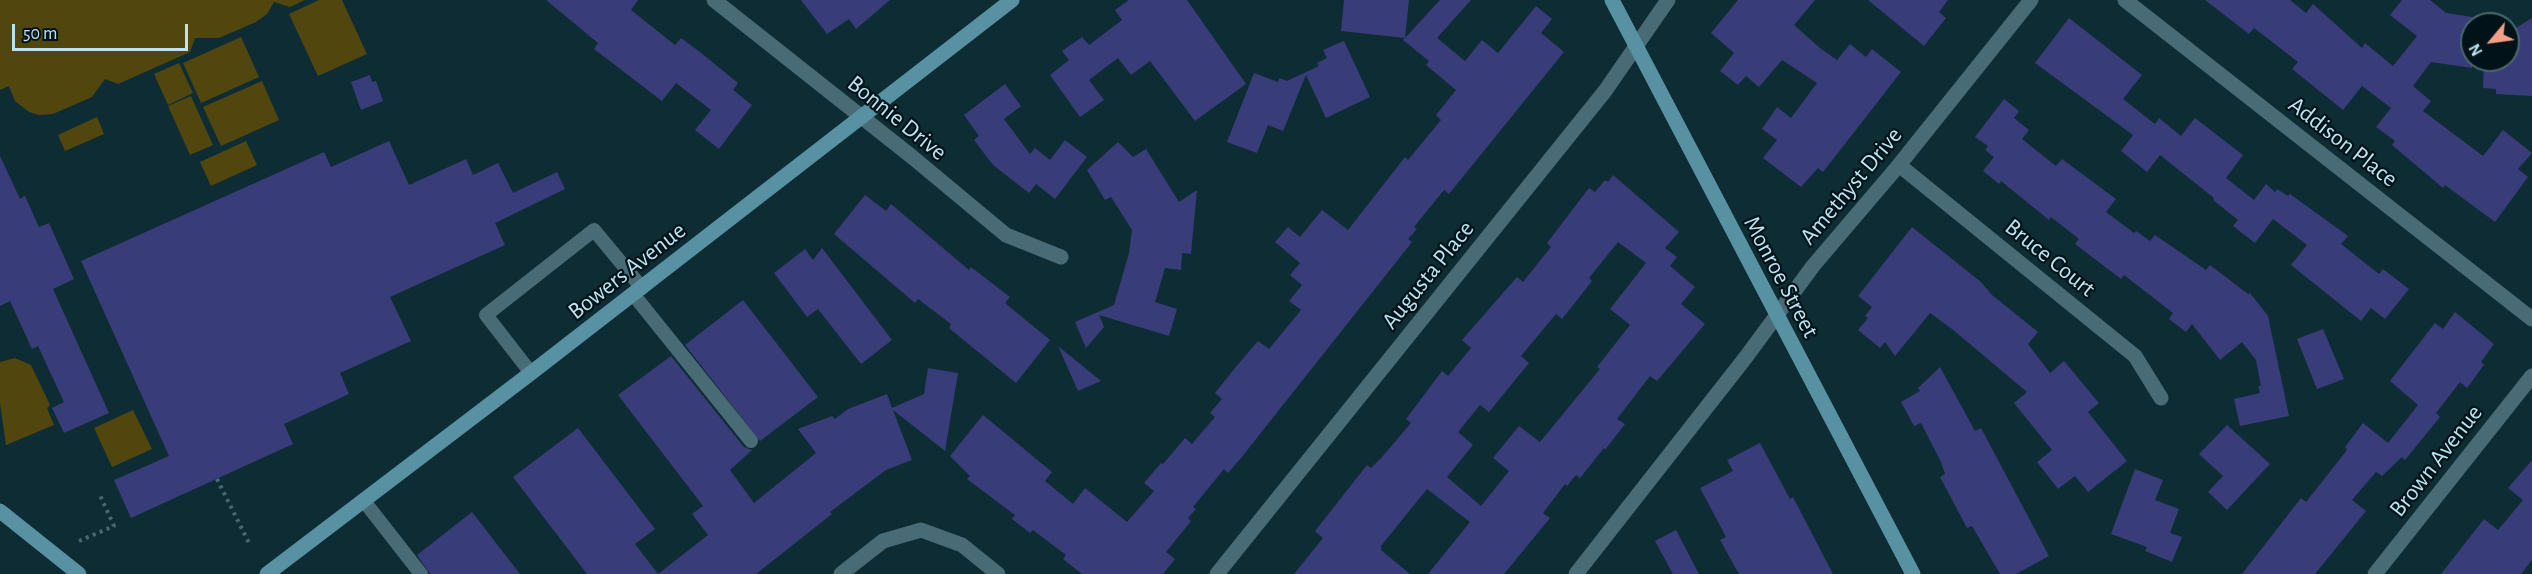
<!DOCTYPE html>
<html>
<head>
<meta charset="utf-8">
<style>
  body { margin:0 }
  #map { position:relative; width:2532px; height:574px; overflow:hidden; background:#0e2c34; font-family:"Alegreya Sans",sans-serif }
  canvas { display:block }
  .north { position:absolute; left:2460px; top:12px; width:60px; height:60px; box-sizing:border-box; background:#011318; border:2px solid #4b676f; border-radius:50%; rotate:241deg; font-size:16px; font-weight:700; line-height:24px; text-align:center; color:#bae4f1 }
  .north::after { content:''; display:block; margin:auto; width:21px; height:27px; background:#f39f85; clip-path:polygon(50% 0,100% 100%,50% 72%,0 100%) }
  .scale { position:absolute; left:12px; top:24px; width:176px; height:27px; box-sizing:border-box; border:3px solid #bae4f1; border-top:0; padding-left:8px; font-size:18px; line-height:21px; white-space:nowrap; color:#bae4f1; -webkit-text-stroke:4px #011318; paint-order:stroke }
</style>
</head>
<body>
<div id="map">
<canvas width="2532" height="574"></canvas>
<div class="north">N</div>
<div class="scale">50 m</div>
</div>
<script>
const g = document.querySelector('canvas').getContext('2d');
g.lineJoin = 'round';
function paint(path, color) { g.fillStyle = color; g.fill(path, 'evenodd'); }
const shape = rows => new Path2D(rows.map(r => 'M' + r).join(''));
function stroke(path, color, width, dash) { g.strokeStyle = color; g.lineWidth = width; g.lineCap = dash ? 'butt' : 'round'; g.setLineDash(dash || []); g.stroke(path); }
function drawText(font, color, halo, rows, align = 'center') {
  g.font = font + ' "Alegreya Sans",sans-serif'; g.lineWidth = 4.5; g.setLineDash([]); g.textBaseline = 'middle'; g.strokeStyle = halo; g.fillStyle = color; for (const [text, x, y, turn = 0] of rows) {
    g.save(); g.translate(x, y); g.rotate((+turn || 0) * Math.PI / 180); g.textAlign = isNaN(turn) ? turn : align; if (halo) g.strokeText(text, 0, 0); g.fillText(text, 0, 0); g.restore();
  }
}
const green = shape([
  [0,0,305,0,290,7,274,2,267,14,256,22,219,38,195,38,190,52,118,84,105,79,92,97,53,114,39,115,29,112,15,101,9,86,0,90],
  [319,0,342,0,367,54,318,76,289,14],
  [241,37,259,77,201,103,183,63],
  [179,63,193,93,168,105,154,74],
  [262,81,279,120,221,146,203,107],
  [191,96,213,145,190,155,168,106],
  [97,117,104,134,65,151,58,135],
  [246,141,257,165,211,186,200,162],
  [15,358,31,365,50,405,47,408,54,425,6,445,0,403,0,362],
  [133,410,152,449,112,467,94,428]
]);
const building = shape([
  [546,0,638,0,631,10,675,45,681,38,700,52,738,83,733,90,752,105,719,149,695,130,711,110,676,83,662,101,594,49,598,43],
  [801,0,890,0,856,29,849,19,827,34],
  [1129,0,1187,0,1246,84,1195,121,1150,61,1131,75,1118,58,1089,80,1104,100,1080,117,1050,75,1069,60,1062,51,1082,37,1089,45,1122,20,1115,10],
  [1344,0,1409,0,1405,38,1440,0,1471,0,1437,38,1465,61,1482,40,1498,53,1536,6,1552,19,1541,33,1564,52,1449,194,1444,190,1414,227,1417,229,1408,239,1412,242,1241,458,1228,473,1224,469,1193,507,1196,509,1188,518,1191,521,1166,552,1175,559,1163,574,1082,574,1063,559,1066,555,1033,530,1030,533,1012,519,1015,515,967,479,970,476,950,456,983,415,1052,472,1045,481,1073,504,1085,488,1127,522,1154,491,1144,483,1161,463,1163,464,1185,438,1192,444,1215,417,1210,413,1222,399,1215,393,1235,368,1258,341,1269,349,1301,310,1289,301,1302,285,1290,275,1300,263,1275,242,1288,227,1300,237,1322,210,1348,230,1405,157,1408,160,1441,120,1436,115,1456,90,1426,65,1429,61,1403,40,1405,38,1341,31],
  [1738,0,1815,0,1794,25,1820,48,1837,60,1850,44,1866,57,1872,49,1901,72,1823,172,1818,168,1801,187,1763,158,1777,140,1762,129,1777,107,1791,118,1817,83,1782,60,1759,87,1746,76,1738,85,1720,71,1734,53,1711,33],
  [1868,0,1948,0,1939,12,1946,18,1924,46],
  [2205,0,2290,0,2306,13,2313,4,2362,48,2365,43,2393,66,2417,36,2390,15,2402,0,2430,0,2446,13,2472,17,2472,68,2431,62,2413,86,2431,101,2423,111,2483,156,2503,130,2532,153,2518,169,2528,177,2495,222,2445,185,2443,188,2392,145,2395,141,2376,127,2391,108,2362,86,2343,110,2292,69,2298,62,2254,28,2249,34],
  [2069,18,2142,75,2123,99,2155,124,2159,118,2181,136,2195,118,2243,155,2226,178,2254,200,2266,184,2275,192,2277,189,2288,196,2290,194,2348,236,2341,244,2379,274,2383,269,2409,289,2385,319,2371,308,2361,321,2291,265,2307,245,2273,219,2255,243,2233,226,2238,220,2213,200,2214,198,2160,155,2147,172,2121,151,2133,135,2035,63],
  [2532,18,2532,96,2496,94,2496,89,2483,88,2484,60,2508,60,2508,33],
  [1344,41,1370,97,1326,118,1306,75,1283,131,1268,125,1257,153,1227,142,1254,73,1278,82,1279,78,1287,81,1319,66,1317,63,1327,58,1323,50],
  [370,75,372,82,376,81,383,101,361,110,351,82],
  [1005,84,1021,106,1004,119,1030,154,1035,148,1050,160,1065,140,1087,157,1055,199,1036,184,1029,193,993,165,974,140,979,136,964,115],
  [2004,99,2019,111,2014,118,2029,130,2022,139,2056,166,2062,159,2116,199,2106,212,2134,233,2136,231,2150,241,2155,235,2206,270,2210,265,2248,294,2250,293,2268,316,2289,416,2240,426,2234,399,2260,393,2258,386,2261,386,2256,360,2242,342,2220,360,2192,324,2186,332,2169,319,2173,313,2124,275,2121,279,2075,244,2079,239,2051,217,2049,220,2001,181,1999,184,1983,171,1994,157,1985,150,1988,146,1975,137],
  [389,141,409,185,466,159,473,175,498,163,513,193,557,172,565,189,495,223,505,245,390,297,411,341,340,373,349,394,284,424,293,444,131,518,114,480,169,456,81,261,324,152,331,167],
  [1118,142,1133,157,1146,149,1179,202,1197,190,1191,254,1182,253,1181,270,1165,268,1155,302,1177,309,1169,336,1099,315,1104,327,1086,348,1075,322,1114,305,1129,253,1132,230,1111,197,1105,200,1087,170],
  [0,156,20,199,25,196,39,227,49,223,74,279,53,289,109,413,64,433,52,408,64,402,38,346,32,349,10,301,0,306],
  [1613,175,1679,232,1665,248,1677,257,1670,266,1695,287,1681,304,1705,324,1657,381,1650,376,1617,419,1625,424,1605,450,1604,448,1580,478,1576,475,1567,486,1565,484,1543,513,1550,518,1504,574,1428,574,1470,522,1427,489,1381,546,1381,550,1410,574,1294,574,1323,538,1315,531,1367,465,1371,468,1382,457,1411,423,1406,419,1442,371,1448,376,1471,348,1462,340,1517,277,1523,282,1551,247,1547,243,1589,188,1595,192,1605,180,1608,182],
  [1618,242,1646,263,1610,309,1630,325,1597,367,1600,369,1540,442,1519,426,1493,458,1509,471,1481,506,1447,477,1473,445,1458,432,1480,405,1489,412,1529,363,1521,356,1556,314,1562,319,1592,281,1589,278],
  [865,195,886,211,891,204,969,270,971,267,1010,297,1005,303,1050,340,1016,383,949,328,951,324,918,299,915,303,834,234],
  [1912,227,1981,282,1992,295,2038,332,2028,344,2050,373,2064,361,2099,403,2088,412,2127,461,2088,492,2075,476,2058,489,2037,462,2052,450,2014,403,2027,392,1952,329,1930,313,1895,356,1885,342,1880,348,1858,330,1868,318,1865,316,1872,307,1858,296],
  [822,248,892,340,861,364,818,309,807,317,774,273,805,249,813,260],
  [743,300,818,397,760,441,685,345],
  [2455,312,2494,344,2481,362,2484,365,2467,388,2460,382,2436,413,2440,417,2405,460,2402,457,2382,476,2376,472,2352,500,2366,511,2315,574,2242,574,2301,498,2306,502,2347,450,2345,447,2363,423,2388,443,2418,405,2390,381,2435,323,2443,329],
  [2323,329,2344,379,2317,389,2297,339],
  [1058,346,1101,381,1078,391],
  [671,356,744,447,752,450,730,470,754,503,816,453,798,429,832,416,835,419,848,409,887,394,892,408,924,394,928,368,958,373,945,451,893,410,912,460,886,470,830,512,832,514,756,574,587,574,513,477,578,428,655,529,635,544,658,574,708,535,692,514,703,506,618,395],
  [1940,367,1975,431,1981,428,2049,556,2016,574,2000,574,1972,526,1967,528,1940,477,1945,474,1941,462,1921,423,1914,426,1901,402,1920,391,1918,388],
  [2227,425,2270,464,2227,510,2208,492,2223,476,2199,454],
  [1760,443,1790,499,1793,497,1833,574,1739,574,1720,540,1726,537,1700,488,1733,471,1727,460],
  [2532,460,2532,560,2521,574,2441,574,2484,519,2498,530,2523,500,2508,488],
  [2135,469,2163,480,2155,500,2179,509,2170,533,2182,537,2172,562,2145,551,2147,547,2111,534],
  [472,512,520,574,430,574,417,555],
  [1676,530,1699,574,1673,574,1655,541]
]);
const path = shape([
  [217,479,249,543],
  [79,541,114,526,99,493]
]);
const lane = shape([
  [633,294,751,441],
  [531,373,486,315,594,230,642,288],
  [364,501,421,574]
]);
const street = shape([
  [714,0,911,156,1006,235,1061,257],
  [2125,0,2532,319],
  [1899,165,2135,356,2161,398],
  [841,574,883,541,921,530,962,545,998,574],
  [1217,574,1605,91,1668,0],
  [1576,574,1746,357,1813,266,1899,165,2031,0],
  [2375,574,2532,376]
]);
const secondary = shape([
  [1612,0,1913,574],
  [0,511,79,574],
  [267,574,531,373,1012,0]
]);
const streetNames = [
  ["Bonnie Drive",897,118,39],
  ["Addison Place",2343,142,38],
  ["Amethyst Drive",1851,186,-50],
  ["Bruce Court",2050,258,39],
  ["Bowers Avenue",627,271,-38],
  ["Augusta Place",1428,275,-51],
  ["Monroe Street",1781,277,62],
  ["Brown Avenue",2436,461,-52]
];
paint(green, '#51460e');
paint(building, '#383c79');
stroke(path, '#476973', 4, [3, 4.5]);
stroke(lane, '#496b75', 14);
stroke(street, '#496b75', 15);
stroke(secondary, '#5892a2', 15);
drawText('24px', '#bae4f1', '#011318', streetNames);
</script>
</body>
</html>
